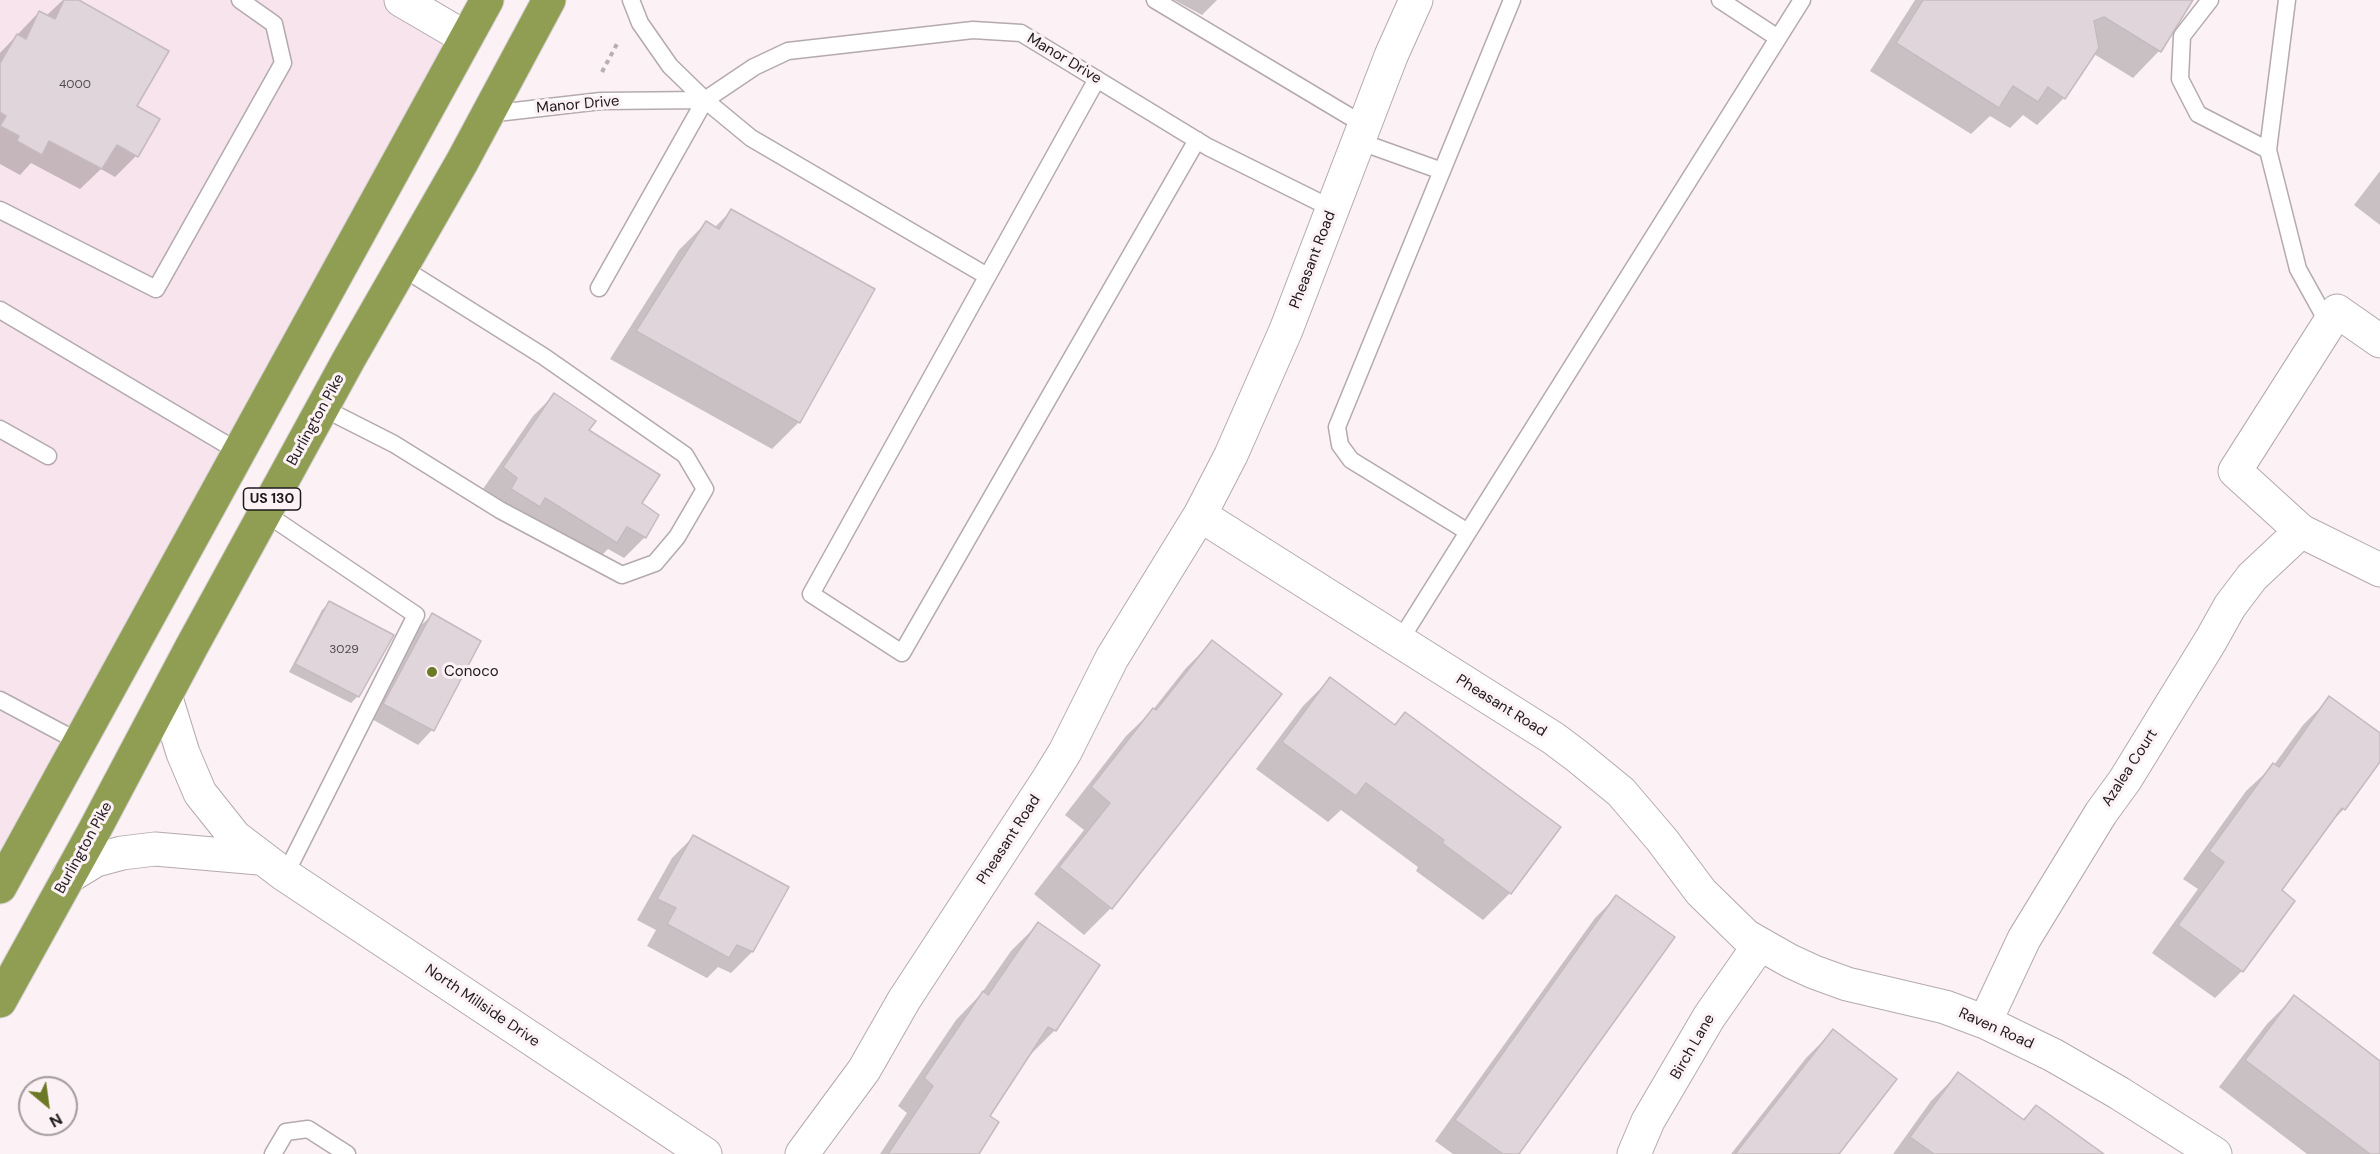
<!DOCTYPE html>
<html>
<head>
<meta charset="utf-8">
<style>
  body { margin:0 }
  #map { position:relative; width:2380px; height:1154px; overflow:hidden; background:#fcf1f5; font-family:"DM Sans",sans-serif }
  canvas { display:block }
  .north { position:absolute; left:18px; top:1076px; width:60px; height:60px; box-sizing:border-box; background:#fcf1f5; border:2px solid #a39b9e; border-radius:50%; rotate:151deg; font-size:16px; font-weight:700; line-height:24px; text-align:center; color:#1e1a1c }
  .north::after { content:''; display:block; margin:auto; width:21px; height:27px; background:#6b7825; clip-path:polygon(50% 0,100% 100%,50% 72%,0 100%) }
</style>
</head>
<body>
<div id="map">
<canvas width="2380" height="1154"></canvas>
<div class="north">N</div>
</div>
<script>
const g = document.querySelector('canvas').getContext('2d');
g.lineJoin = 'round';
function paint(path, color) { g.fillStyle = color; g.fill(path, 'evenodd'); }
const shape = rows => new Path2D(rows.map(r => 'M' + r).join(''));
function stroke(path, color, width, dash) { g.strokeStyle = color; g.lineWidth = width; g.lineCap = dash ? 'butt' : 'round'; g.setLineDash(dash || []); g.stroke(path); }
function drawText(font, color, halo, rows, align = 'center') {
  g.font = font + ' "DM Sans",sans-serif'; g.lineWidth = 6; g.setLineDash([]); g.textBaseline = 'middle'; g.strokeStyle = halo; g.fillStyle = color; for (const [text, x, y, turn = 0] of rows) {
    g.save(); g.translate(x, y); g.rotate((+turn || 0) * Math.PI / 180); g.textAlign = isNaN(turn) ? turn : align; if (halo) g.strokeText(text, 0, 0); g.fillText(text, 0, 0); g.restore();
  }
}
const built = shape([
  [0,0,401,0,466,38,0,888]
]);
const shadow = shape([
  [63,0,76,0,135,107,136,156,115,177,101,169,80,189,31,163,20,175,0,164,0,53,39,12,46,16],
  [1174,0,1217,0,1202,15],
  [1915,0,2192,0,2159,51,2133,78,2094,54,2064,98,2037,125,2023,115,2010,128,1990,116,1971,134,1870,71],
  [2380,171,2380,225,2354,205],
  [732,210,799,422,772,449,610,359,679,250,706,223,714,228],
  [554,395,587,430,640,503,645,537,624,558,608,549,594,563,497,500,483,489,533,416],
  [329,603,358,696,351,703,289,672,322,610],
  [432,615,479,642,432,730,418,745,370,718,417,629],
  [1212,642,1111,908,1084,935,1034,894,1084,830,1065,815,1126,736,1152,711,1186,668],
  [1330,679,1393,726,1405,714,1510,893,1483,920,1416,871,1418,867,1341,810,1328,822,1256,769,1303,706],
  [2330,698,2380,735,2380,759,2344,809,2324,829,2280,891,2293,901,2242,971,2215,998,2152,953,2198,889,2183,879,2246,791,2274,765,2303,725],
  [693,837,752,952,731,973,718,967,707,978,647,946,656,930,637,920,672,858],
  [1616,897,1517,1154,1453,1154,1435,1141,1595,918],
  [1038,924,1055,1030,1028,1057,988,1116,978,1154,880,1154,907,1113,898,1106,956,1020,981,994,1011,951],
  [2294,997,2380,1062,2380,1154,2307,1154,2219,1087,2267,1024],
  [1833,1031,1837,1154,1731,1154,1806,1058],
  [1958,1074,2022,1120,2036,1107,2101,1154,1893,1154,1931,1101]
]);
const building = shape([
  [64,0,79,0,169,51,137,106,160,119,138,157,117,145,102,169,49,141,42,155,17,141,19,136,0,126,6,116,0,112,0,63,17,34,26,39,39,11,55,19,64,0],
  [1923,0,2193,0,2161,52,2104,17,2094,21,2099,48,2065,99,2048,87,2038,102,2013,86,1999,108,1896,43,1923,0],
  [731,209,875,289,800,423,636,331,706,221,719,229,731,209],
  [554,393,596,421,589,430,660,475,642,503,659,515,646,538,627,527,617,543,545,498,540,507,511,489,517,478,503,467,554,393],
  [329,601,394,635,359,697,295,664,329,601],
  [432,613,481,641,434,731,383,704,432,613],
  [1212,640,1282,694,1112,909,1059,867,1110,803,1091,787,1153,708,1156,710,1212,640],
  [1330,677,1395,725,1405,712,1561,827,1511,894,1442,843,1444,840,1366,783,1356,796,1282,742,1330,677],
  [2329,696,2380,733,2380,762,2345,810,2342,808,2282,890,2295,901,2243,972,2178,925,2224,862,2209,851,2273,763,2279,767,2329,696],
  [693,835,789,887,753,952,737,945,729,958,667,924,676,908,657,899,693,835],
  [1616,895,1675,937,1519,1154,1503,1154,1455,1120,1616,895],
  [1038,922,1100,965,1056,1031,1048,1027,990,1116,999,1122,979,1154,888,1154,933,1086,924,1078,983,991,988,995,1038,922],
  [2294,995,2380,1061,2380,1154,2370,1154,2245,1060,2294,995],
  [1833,1029,1897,1079,1839,1154,1735,1154,1833,1029],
  [1958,1072,2024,1120,2036,1105,2104,1154,1934,1154,1910,1137,1958,1072]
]);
const path = shape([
  [602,72,618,42]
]);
const lane = shape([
  [1155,0,1364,125],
  [1720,0,1778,38],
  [2210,0,2182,36,2180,79,2198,114,2268,150],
  [2287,0,2268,150,2298,269,2329,325],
  [1097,79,811,594,902,653,1197,140],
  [705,100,751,138,987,276],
  [488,114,601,101,705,100,670,66,640,23,631,0],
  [1358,141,1442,171],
  [0,210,156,289,283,63,274,24,240,0],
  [599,288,705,100,754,67,788,51,973,30,1021,33,1208,147,1333,209],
  [0,310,239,452],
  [323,408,394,444,500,510,622,575,655,563,677,537,705,489,685,455,543,356,401,267],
  [0,429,48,456],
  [265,513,416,615,285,875],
  [1468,532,1351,460,1340,445,1337,427,1512,0],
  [1399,642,1802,0],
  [0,700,79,742],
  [273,1154,286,1132,308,1129,347,1154]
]);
const street = shape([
  [401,0,466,38],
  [1200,515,1553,738,1577,756,1621,792,1662,840,1701,892,1746,936,1790,961,1814,972,1847,984,1945,1007,1985,1022,2053,1055,2119,1093,2215,1154],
  [2301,531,2235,471,2337,311,2380,341],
  [166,698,183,753,200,793,235,837,285,875,705,1154],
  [68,877,96,860,122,853,155,849,259,858],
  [1985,1022,2024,939,2101,813,2125,780,2211,640,2230,606,2252,577,2301,531,2380,570],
  [802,1154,864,1070,904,1000,1049,778,1065,752,1112,658,1200,515,1231,455,1286,330,1391,56,1416,0],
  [1634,1154,1648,1121,1709,1017,1760,944]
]);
const highway = shape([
  [0,887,487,0],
  [0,1001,94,831,192,646,349,359,462,162,549,0]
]);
const markers = [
  [432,672,6,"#6b7825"]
];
const numberNames = [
  ["4000",75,85],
  ["3029",344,650]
];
const shields = [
  [272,499,57]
];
const shieldNames = [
  ["US 130",272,499]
];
const streetNames = [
  ["Manor Drive",1064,59,31],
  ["Manor Drive",578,105,-5],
  ["Pheasant Road",1313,260,-69],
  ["Burlington Pike",316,420,-61],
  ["Pheasant Road",1501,706,32],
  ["Azalea Court",2130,768,-57],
  ["Pheasant Road",1009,840,-57],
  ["Burlington Pike",84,848,-61],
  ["North Millside Drive",482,1006,34],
  ["Raven Road",1996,1029,24],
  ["Birch Lane",1693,1047,-60]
];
const poiNames = [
  ["Conoco",444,672]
];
paint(built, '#f7e4ec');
paint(shadow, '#0003');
paint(building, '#e0d5da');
stroke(building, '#c5babf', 1.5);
stroke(lane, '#b4aaae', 19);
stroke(street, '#b4aaae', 35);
stroke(highway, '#d2d1d2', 35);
stroke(path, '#b7afb2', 4, [4.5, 4.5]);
stroke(lane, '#fff', 16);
stroke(street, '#fff', 33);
stroke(highway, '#909e54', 33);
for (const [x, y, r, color] of markers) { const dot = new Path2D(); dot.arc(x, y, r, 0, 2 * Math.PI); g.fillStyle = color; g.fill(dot); stroke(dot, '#fcf1f5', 2); }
drawText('12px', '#4e494c', null, numberNames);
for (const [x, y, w] of shields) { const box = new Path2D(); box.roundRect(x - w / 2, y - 11, w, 22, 4.5); g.fillStyle = '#fcf1f5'; g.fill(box); stroke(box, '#1e1a1c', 1.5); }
drawText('bold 14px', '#1e1a1c', null, shieldNames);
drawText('15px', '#1e1a1c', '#fcf1f5', streetNames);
drawText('15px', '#1e1a1c', '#fcf1f5', poiNames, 'left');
</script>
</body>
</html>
